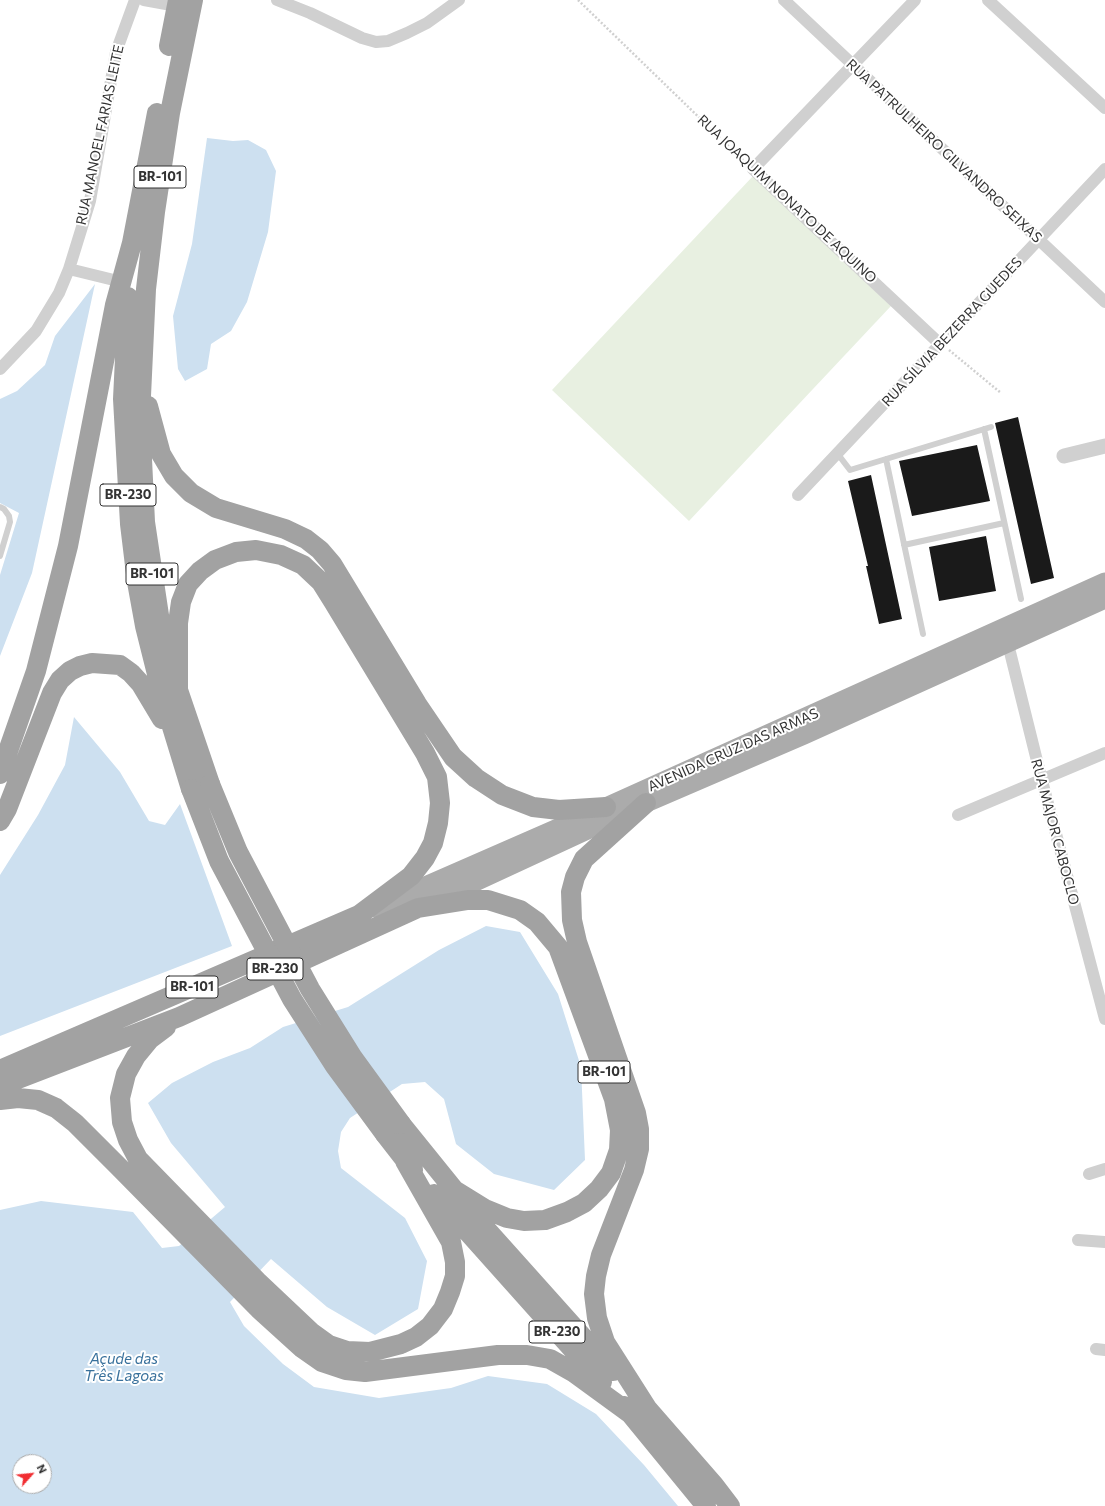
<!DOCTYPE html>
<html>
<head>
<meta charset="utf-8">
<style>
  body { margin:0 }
  #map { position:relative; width:1105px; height:1506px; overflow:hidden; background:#fff; font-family:Commissioner,sans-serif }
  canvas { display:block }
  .north { position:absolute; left:12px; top:1454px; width:40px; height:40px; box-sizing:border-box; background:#fff; border:1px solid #adadad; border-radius:50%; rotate:63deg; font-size:11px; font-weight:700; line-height:16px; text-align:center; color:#333 }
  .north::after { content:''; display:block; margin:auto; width:14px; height:18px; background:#f12e32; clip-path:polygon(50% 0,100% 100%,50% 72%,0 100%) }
</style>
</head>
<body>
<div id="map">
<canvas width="1105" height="1506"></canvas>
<div class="north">N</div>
</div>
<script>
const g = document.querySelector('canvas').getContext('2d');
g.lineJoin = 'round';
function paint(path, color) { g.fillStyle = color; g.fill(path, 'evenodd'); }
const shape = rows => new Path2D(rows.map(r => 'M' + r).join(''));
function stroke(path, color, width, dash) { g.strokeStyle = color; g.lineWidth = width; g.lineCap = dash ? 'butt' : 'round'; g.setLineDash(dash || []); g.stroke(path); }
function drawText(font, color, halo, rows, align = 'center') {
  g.font = font + ' Commissioner,sans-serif'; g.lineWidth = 4; g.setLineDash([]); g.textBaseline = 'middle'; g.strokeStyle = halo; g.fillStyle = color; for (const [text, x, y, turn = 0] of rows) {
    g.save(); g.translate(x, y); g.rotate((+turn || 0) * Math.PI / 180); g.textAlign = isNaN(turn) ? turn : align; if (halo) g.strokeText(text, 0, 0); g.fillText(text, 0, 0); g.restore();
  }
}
const green = shape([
  [753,176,891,306,689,521,552,390]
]);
const water = shape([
  [207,138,233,141,248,140,266,150,276,171,268,232,247,302,231,331,211,344,207,369,185,381,178,369,173,316,192,244],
  [95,284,32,573,0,656,0,575,19,513,0,503,0,399,17,391,45,365,55,336],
  [74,717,120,772,149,821,165,825,180,804,232,946,0,1036,0,875,38,815,65,765],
  [486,926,520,932,558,994,581,1067,585,1160,554,1190,494,1174,456,1144,444,1099,425,1082,402,1084,350,1118,341,1132,338,1151,341,1168,405,1218,427,1261,418,1309,375,1335,327,1307,271,1259,230,1302,244,1326,283,1364,314,1387,379,1398,451,1388,488,1376,547,1384,596,1414,644,1465,678,1506,0,1506,0,1210,41,1201,133,1212,162,1248,179,1246,225,1207,171,1143,148,1103,172,1083,213,1062,250,1048,283,1027,348,1007,439,950],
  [20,1462,44,1462,44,1486,20,1486]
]);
const building = shape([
  [1018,417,1054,578,1031,584,995,423],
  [977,445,990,501,912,516,899,461],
  [871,475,902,619,879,624,866,566,868,566,848,481],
  [986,536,996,591,939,601,929,547]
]);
const path = shape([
  [578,0,745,162],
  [949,350,1001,393]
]);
const service = shape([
  [984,429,1021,599],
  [837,453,850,470,991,427],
  [886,459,923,634],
  [0,507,4,509,9,516,10,522,0,556],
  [904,545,1004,523]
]);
const minor = shape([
  [144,0,177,6],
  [277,0,310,13,362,38,376,42,388,41,407,33,427,23,459,0],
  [784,0,1105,302],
  [915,0,753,169,940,344],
  [988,0,1105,108],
  [69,269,122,282],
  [0,369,36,331,59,293,69,269,90,201,116,52,135,0],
  [798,495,1105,169],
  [1008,644,1042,781,1105,1019],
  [958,815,1105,753],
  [1089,1174,1105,1169],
  [1078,1240,1105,1242],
  [1096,1349,1105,1350]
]);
const tertiary = shape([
  [1064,456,1105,446]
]);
const primary = shape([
  [430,903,646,803,804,735,1105,599],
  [375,908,606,807,1105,582]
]);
const trunk = shape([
  [193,0,170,113,155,212,146,289,140,417,145,522,160,622,178,690,210,784],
  [169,46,178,0],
  [128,297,123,399,130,524,137,582,145,626,162,694,191,789],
  [148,406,161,454,174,476,191,493,216,508,285,529,306,539,320,550,332,564,417,704,453,757,476,778,502,795,533,807,559,810,606,807],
  [0,774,36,671,68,546,115,305,132,243,157,113],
  [646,803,584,859,575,877,571,892,572,920,577,942,636,1113,639,1129,639,1149,634,1170,601,1255,596,1276,594,1294,597,1318,605,1342,647,1408],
  [0,821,7,809,52,693,60,680,70,671,80,666,92,663,120,665,131,673,141,684,162,719],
  [166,1027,150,1039,136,1056,126,1074,120,1098,122,1122,128,1140,138,1159,257,1281,311,1332,329,1345,347,1351,370,1352,401,1344,416,1337,430,1326,443,1309,450,1292,455,1276,455,1262,451,1242,405,1161],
  [0,1070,359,915,411,876,425,858,433,843,438,823,440,803,437,777,425,753,333,601,321,582,303,565,281,555,256,550,236,552,215,560,200,571,188,584,181,602,178,623,178,690],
  [0,1086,179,1017,418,908,468,900,488,900,520,910,537,922,558,947,614,1099,620,1130,619,1150,611,1173,599,1189,584,1203,567,1212,545,1220,524,1221,507,1218,485,1209,451,1188],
  [0,1100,18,1098,38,1100,56,1108,75,1123,119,1167,259,1309,302,1348,322,1362,346,1370,365,1372,498,1355,527,1355,550,1359,573,1372,632,1415],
  [401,1124,485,1228,613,1371],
  [385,1134,413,1170],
  [434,1194,602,1382],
  [639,1399,714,1485,730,1506],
  [624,1406,706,1506]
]);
const trunkBridge = shape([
  [210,784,238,852,310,989,353,1058,401,1124],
  [191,789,219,861,292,999,335,1066,385,1134]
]);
const shields = [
  [160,177,52],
  [128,495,56],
  [152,574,52],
  [275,969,56],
  [192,987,52],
  [604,1072,52],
  [557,1332,56]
];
const shieldNames = [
  ["BR-101",160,177],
  ["BR-230",128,495],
  ["BR-101",152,574],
  ["BR-230",275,969],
  ["BR-101",192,987],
  ["BR-101",604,1072],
  ["BR-230",557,1332]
];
const streetNames = [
  ["RUA MANOEL FARIAS LEITE",100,135,-78],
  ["RUA PATRULHEIRO GILVANDRO SEIXAS",944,151,43],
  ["RUA JOAQUIM NONATO DE AQUINO",787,199,43],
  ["RUA SÍLVIA BEZERRA GUEDES",952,332,-47],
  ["AVENIDA CRUZ DAS ARMAS",733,750,-24],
  ["RUA MAJOR CABOCLO",1055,832,75]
];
const waterNames = [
  ["Açude das",124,1359],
  ["Três Lagoas",124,1376]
];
paint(green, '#e8f0e1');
paint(water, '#cde0f0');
paint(building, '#1a1a1a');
stroke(path, '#d0d0d0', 2.5, [2, 2]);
stroke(service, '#d0d0d0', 6);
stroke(minor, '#d0d0d0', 12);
stroke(tertiary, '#d0d0d0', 15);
stroke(primary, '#ababab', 19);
stroke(trunk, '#a2a2a2', 20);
stroke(trunkBridge, '#a2a2a2', 20);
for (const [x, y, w] of shields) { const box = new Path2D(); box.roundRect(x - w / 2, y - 11, w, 22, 3); g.fillStyle = '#fff'; g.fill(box); stroke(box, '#333', 1); }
drawText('bold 13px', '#333', null, shieldNames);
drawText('14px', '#333', '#fff', streetNames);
drawText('italic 15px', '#39719c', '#fff', waterNames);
</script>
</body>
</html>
